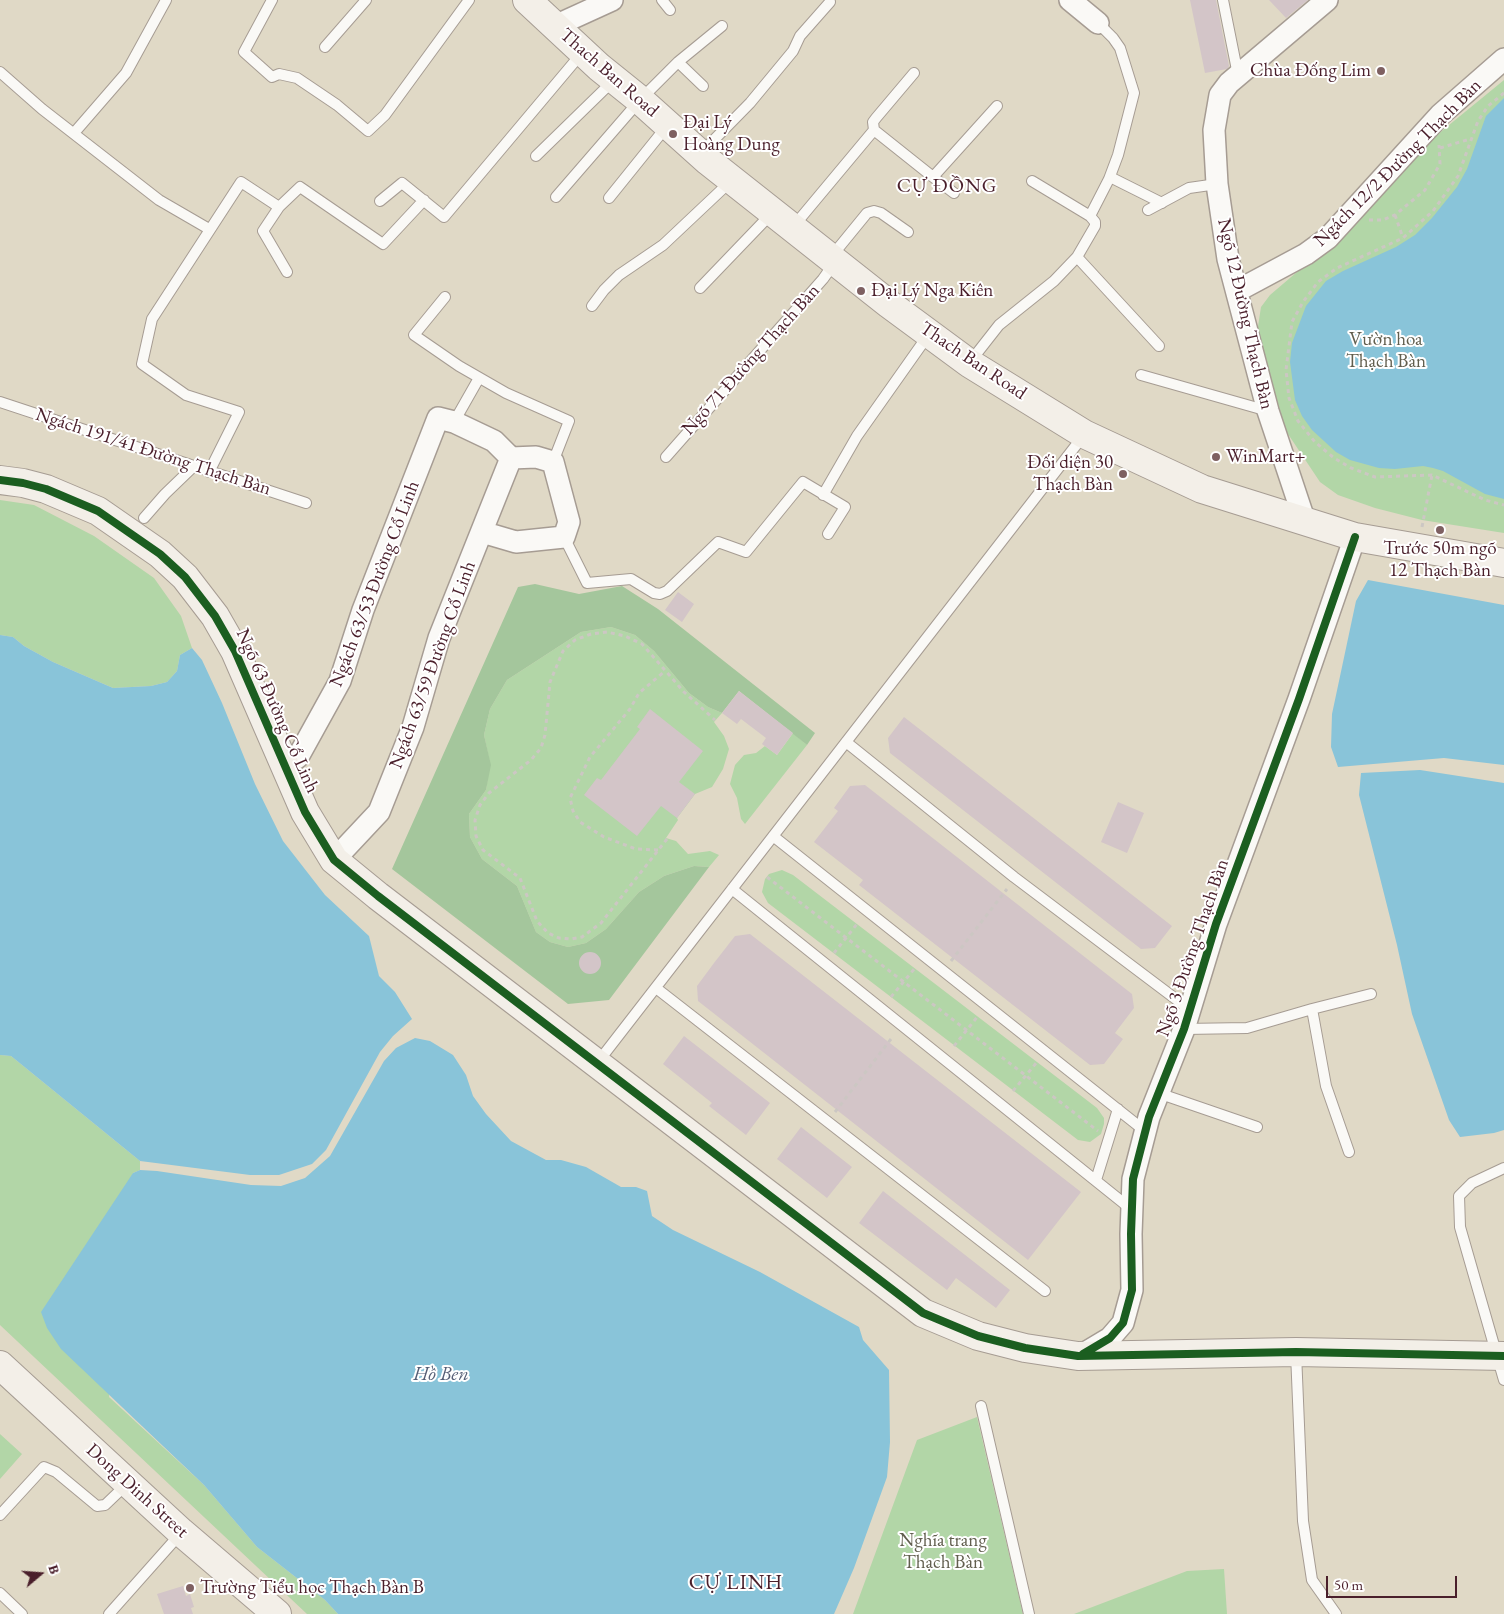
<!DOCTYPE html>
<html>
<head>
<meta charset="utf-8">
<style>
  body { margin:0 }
  #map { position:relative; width:1504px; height:1614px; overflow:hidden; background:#e0d9c6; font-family:"EB Garamond",serif }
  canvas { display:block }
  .north { position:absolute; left:15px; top:1549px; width:50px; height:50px; -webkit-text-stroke:4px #fff; paint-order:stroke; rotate:72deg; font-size:14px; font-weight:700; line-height:20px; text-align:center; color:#4a1f2b }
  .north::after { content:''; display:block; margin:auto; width:18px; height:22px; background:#4a1f2b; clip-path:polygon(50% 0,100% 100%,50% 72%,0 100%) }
  .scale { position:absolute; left:1326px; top:1576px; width:131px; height:22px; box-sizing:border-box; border:2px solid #4a1f2b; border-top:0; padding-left:6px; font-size:15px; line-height:18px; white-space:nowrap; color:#4a1f2b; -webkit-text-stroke:4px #fff; paint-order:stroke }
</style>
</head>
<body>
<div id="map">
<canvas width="1504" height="1614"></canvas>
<div class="north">B</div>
<div class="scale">50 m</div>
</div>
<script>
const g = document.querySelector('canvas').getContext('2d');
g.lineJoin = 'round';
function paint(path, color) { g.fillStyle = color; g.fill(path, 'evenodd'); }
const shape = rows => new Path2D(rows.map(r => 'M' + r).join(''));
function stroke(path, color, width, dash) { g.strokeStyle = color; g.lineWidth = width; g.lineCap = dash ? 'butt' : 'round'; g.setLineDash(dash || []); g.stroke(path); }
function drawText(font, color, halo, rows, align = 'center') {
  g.font = font + ' "EB Garamond",serif'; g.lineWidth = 4; g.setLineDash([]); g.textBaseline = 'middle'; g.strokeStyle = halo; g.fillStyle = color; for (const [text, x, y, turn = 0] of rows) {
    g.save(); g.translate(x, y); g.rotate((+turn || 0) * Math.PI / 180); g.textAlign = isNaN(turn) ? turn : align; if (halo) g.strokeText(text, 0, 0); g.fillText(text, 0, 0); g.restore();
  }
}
const green = shape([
  [1504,80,1504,533,1422,520,1375,508,1338,495,1320,482,1286,431,1257,333,1261,307,1270,295,1351,226,1432,139],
  [0,500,34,505,94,536,154,578,181,616,192,648,180,655,177,671,167,682,151,686,113,688,53,662,24,646,13,637,0,635],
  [611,627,635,635,654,651,689,693,708,707,722,713,714,722,724,736,729,749,723,769,712,787,695,794,677,818,678,820,666,838,676,841,688,854,710,851,719,855,709,867,694,866,664,876,639,892,606,929,586,943,568,947,550,942,536,932,517,886,482,859,470,837,469,814,486,790,490,763,484,735,490,709,507,680,581,632],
  [793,733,807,745,745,824,741,819,737,798,730,784,735,765,744,755,756,753,765,746,777,755],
  [782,870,793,875,1097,1108,1104,1118,1104,1124,1101,1134,1090,1142,1078,1140,768,903,762,892,765,879,769,874],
  [0,1055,11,1056,140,1161,140,1170,133,1173,109,1397,204,1485,257,1547,325,1600,338,1614,307,1614,0,1325],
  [977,1417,1023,1614,853,1614,917,1440],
  [0,1434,22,1454,0,1479],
  [1224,1569,1227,1614,1074,1614,1187,1571]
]);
const forest = shape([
  [535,584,579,594,622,586,658,609,815,733,807,745,739,691,722,713,708,707,689,693,654,651,635,635,611,627,581,632,507,680,490,709,484,735,491,765,486,790,469,814,470,837,482,859,517,886,536,932,550,942,568,947,586,943,606,929,639,892,664,876,694,866,709,867,609,1000,568,1004,392,869,518,587]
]);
const water = shape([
  [1504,98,1504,499,1485,494,1443,471,1433,468,1423,466,1395,469,1379,468,1350,460,1336,452,1312,430,1302,416,1295,400,1290,362,1292,343,1306,306,1326,281,1343,271,1396,247,1415,235,1432,218,1457,187,1467,169,1486,116],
  [1368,580,1504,605,1504,765,1444,758,1338,767,1331,747,1332,714,1356,601],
  [0,635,13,637,24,646,53,662,113,688,151,686,167,682,177,671,180,655,192,648,202,660,222,703,255,784,283,841,325,895,369,936,379,976,395,992,412,1019,393,1036,380,1052,326,1150,312,1164,279,1175,250,1175,140,1161,11,1056,0,1055],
  [1420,770,1504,783,1504,1130,1494,1133,1460,1137,1449,1120,1412,1014,1397,945,1359,795,1361,773],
  [415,1038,430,1041,453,1055,466,1075,473,1096,486,1114,511,1141,546,1160,561,1160,586,1167,621,1187,636,1187,647,1191,652,1216,673,1230,760,1272,859,1327,863,1340,889,1370,890,1442,887,1477,854,1568,834,1614,338,1614,325,1600,257,1547,204,1485,61,1349,47,1328,41,1312,133,1173,140,1170,157,1171,251,1185,281,1186,305,1178,330,1156,384,1061,396,1048]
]);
const building = shape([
  [1190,0,1216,0,1229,66,1227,69,1205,73],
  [1269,0,1308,0,1286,18],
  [678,592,694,604,682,622,665,610],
  [739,691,793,733,777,755,762,744,766,738,741,719,737,724,722,713],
  [650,709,703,751,679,782,695,794,677,818,661,806,637,836,584,795,597,778,601,780,640,729,637,727],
  [904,717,1172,926,1155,948,1141,949,890,753,888,738],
  [865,785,1132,994,1134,1008,1115,1033,1123,1039,1104,1064,1090,1065,859,885,863,880,814,842,838,811,834,808,850,786],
  [1118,802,1144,813,1127,853,1101,842],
  [750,934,1081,1192,1028,1260,698,1001,697,986,714,963,735,936],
  '579 963a11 11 0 1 1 22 0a11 11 0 1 1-22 0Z',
  [684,1036,770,1103,746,1135,709,1106,712,1103,663,1064],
  [801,1127,852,1167,827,1198,777,1159],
  [883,1191,1010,1290,996,1308,956,1278,947,1290,859,1223],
  [183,1586,186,1596,190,1594,194,1607,191,1608,193,1614,164,1614,157,1594]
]);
const path = shape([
  [1504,93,1488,106,1478,121,1458,176,1433,211,1403,238,1337,268,1318,282,1303,302,1292,322,1286,370,1289,398,1298,421,1315,442,1334,458,1351,468,1375,477,1432,475,1485,500,1504,505],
  [1440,148,1470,139],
  [1395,215,1403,238],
  [1369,220,1383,220,1395,215,1425,190,1440,164,1439,145],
  [1422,527,1432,475],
  [667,839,601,923,582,937,571,939,559,938,548,933,537,921,520,878,483,850,476,836,475,820,480,805,489,793,531,760,541,748,545,735,550,682,563,651,575,640,591,634,607,632,625,636,642,644,684,692,715,720],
  [658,850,636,849,604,837,580,822,573,811,570,798,590,757,630,709,639,693,665,671],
  [767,877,1098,1131],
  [834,953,857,924],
  [951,961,1007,889],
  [891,997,915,968],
  [954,1046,978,1016],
  [1013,1091,1037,1062],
  [835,1112,891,1039]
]);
const lane = shape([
  [272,0,244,52,272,77,279,74,297,78,337,105,368,131,385,115,469,0],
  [662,0,670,10],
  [1223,0,1238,75],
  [325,47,366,0],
  [678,62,703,86],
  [0,72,42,109,159,200,209,229],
  [874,130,873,122,876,118,914,73],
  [74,133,126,73,166,0],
  [701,153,750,103,793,51,800,36,830,2],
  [536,156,614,80],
  [933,177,954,193],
  [1110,177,1162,203],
  [1032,181,1090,216],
  [556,197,640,100,678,62,722,26],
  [609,198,667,126],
  [380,201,402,183,444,217,581,54],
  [279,207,263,231,287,272],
  [1148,210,1189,188,1217,184],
  [793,227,874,130,933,177,997,106],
  [831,257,867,213,874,211,881,213,908,232],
  [1077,257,1159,346],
  [700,288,772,213],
  [445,297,414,335,459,366,506,393,569,421,553,462],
  [592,306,604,290,619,275,663,245,732,180],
  [970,362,999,325,1054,281,1077,257,1095,226,1095,222,1090,216,1109,179,1118,155,1134,93,1120,48,1113,38,1098,23],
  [1141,375,1268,411],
  [0,402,306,503],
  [454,422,479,378],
  [666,457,823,279,835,262],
  [209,472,239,412,186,395,142,364,152,319,241,182,279,207,300,187,383,244,424,200],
  [823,495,857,436,929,334],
  [144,518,165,494,193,467],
  [564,537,587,583,631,579,654,593,660,594,667,591,718,542,746,552,803,482,845,507,828,534],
  [846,742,1014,877,1189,1009],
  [773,836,1145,1131],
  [732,889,1131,1209],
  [656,988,1045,1291],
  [1312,1009,1371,994],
  [1184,1029,1247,1028,1312,1009,1326,1086,1349,1152],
  [598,1062,1084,435],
  [1158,1093,1257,1127],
  [1504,1168,1472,1183,1459,1196,1460,1227,1504,1380],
  [1096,1180,1118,1109],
  [1296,1353,1303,1521,1312,1580,1336,1614],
  [981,1406,1029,1614],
  [0,1515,44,1467,56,1472,97,1506,105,1505,128,1483],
  [0,1593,22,1614],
  [109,1614,181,1533]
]);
const street = shape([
  [1070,0,1098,23],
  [555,26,612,0],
  [1237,291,1306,254,1328,238,1440,115,1504,59],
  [1305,522,1268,411,1228,259,1217,184,1214,130,1220,95,1229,83,1327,0],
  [284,767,298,757,340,681,363,610,438,418,454,422,494,441,511,458,536,457,553,462,569,522,564,537,516,542,482,532],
  [334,860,379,812,413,727,439,638,511,458],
  [1080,1356,1110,1338,1123,1323,1132,1290,1131,1234,1133,1179,1149,1117,1184,1029,1216,924,1299,699,1355,537]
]);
const secondary = shape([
  [527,0,599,67,640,100,708,161,889,304,969,363,1084,434,1202,489,1355,537,1504,563],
  [0,480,23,483,46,489,98,511,160,554,185,577,215,616,235,651,305,812,334,860,378,896,923,1313,978,1336,1025,1348,1078,1356,1296,1352,1504,1356],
  [0,1365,181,1532,277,1614]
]);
const cycleway = shape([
  [0,480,23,483,46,489,98,511,160,554,185,577,215,616,235,651,305,812,334,860,378,896,923,1313,978,1336,1025,1348,1078,1356,1296,1352,1504,1356],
  [1083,1354,1110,1338,1123,1323,1132,1290,1131,1234,1133,1179,1149,1117,1184,1029,1216,924,1299,699,1355,537]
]);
const markers = [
  [1381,71,5,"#7e6061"],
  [673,134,5,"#7e6061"],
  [861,291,5,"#7e6061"],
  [1216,457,5,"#7e6061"],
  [1123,474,5,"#7e6061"],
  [1440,530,5,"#7e6061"],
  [190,1588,5,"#7e6061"]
];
const poiNames = [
  ["Chùa Đống Lim",1371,71,"right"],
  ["Đại Lý",683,123],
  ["Hoàng Dung",683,145],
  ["Đại Lý Nga Kiên",871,291],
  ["WinMart+",1226,457],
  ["Đối diện 30",1113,463,"right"],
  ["Thạch Bàn",1113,485,"right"],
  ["Trước 50m ngõ",1440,549,"center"],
  ["12 Thạch Bàn",1440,571,"center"],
  ["Trường Tiểu học Thạch Bàn B",200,1588]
];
const streetNames = [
  ["Thach Ban Road",609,73,41],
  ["Ngách 12/2 Đường Thạch Bàn",1398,163,-45],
  ["Ngõ 12 Đường Thạch Bàn",1245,314,77],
  ["Ngõ 71 Đường Thạch Bàn",751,360,-48],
  ["Thach Ban Road",973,361,34],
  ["Ngách 191/41 Đường Thạch Bàn",153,452,18],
  ["Ngách 63/53 Đường Cổ Linh",375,584,-69],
  ["Ngách 63/59 Đường Cổ Linh",433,665,-70],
  ["Ngõ 63 Đường Cổ Linh",277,711,66],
  ["Ngõ 3 Đường Thạch Bàn",1193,948,-71],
  ["Dong Dinh Street",137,1491,42]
];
const parkNames = [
  ["Vườn hoa",1386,340],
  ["Thạch Bàn",1386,362],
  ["Nghĩa trang",943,1541],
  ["Thạch Bàn",943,1563]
];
const neighbourhoodNames = [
  ["CỰ ĐỒNG",947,187]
];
const waterNames = [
  ["Hồ Ben",441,1375]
];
const quarterNames = [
  ["CỰ LINH",736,1583]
];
paint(green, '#b2d6a7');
paint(forest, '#a4c69c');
paint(water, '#89c4d9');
paint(building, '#d3c5c8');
stroke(lane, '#a69c93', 12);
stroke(street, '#a69c93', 24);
stroke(secondary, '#a69c93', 30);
stroke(path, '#ccc7c3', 3, [4, 4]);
stroke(lane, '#faf9f6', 10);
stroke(street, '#faf9f6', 21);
stroke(secondary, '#f3efe8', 28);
stroke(cycleway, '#1b5e20', 8);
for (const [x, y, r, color] of markers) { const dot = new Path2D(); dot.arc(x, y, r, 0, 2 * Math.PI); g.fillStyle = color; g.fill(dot); stroke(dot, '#fff', 2); }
drawText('19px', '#4a1f2b', '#fff', poiNames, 'left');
drawText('19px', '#4a1f2b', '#fff', streetNames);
drawText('19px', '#615e4e', '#fff', parkNames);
g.letterSpacing = '1px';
drawText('20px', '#4a1f2b', '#fff', neighbourhoodNames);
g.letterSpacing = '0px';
drawText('italic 20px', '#545d74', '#fff', waterNames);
g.letterSpacing = '1px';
drawText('21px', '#4a1f2b', '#fff', quarterNames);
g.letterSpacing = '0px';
</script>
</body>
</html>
